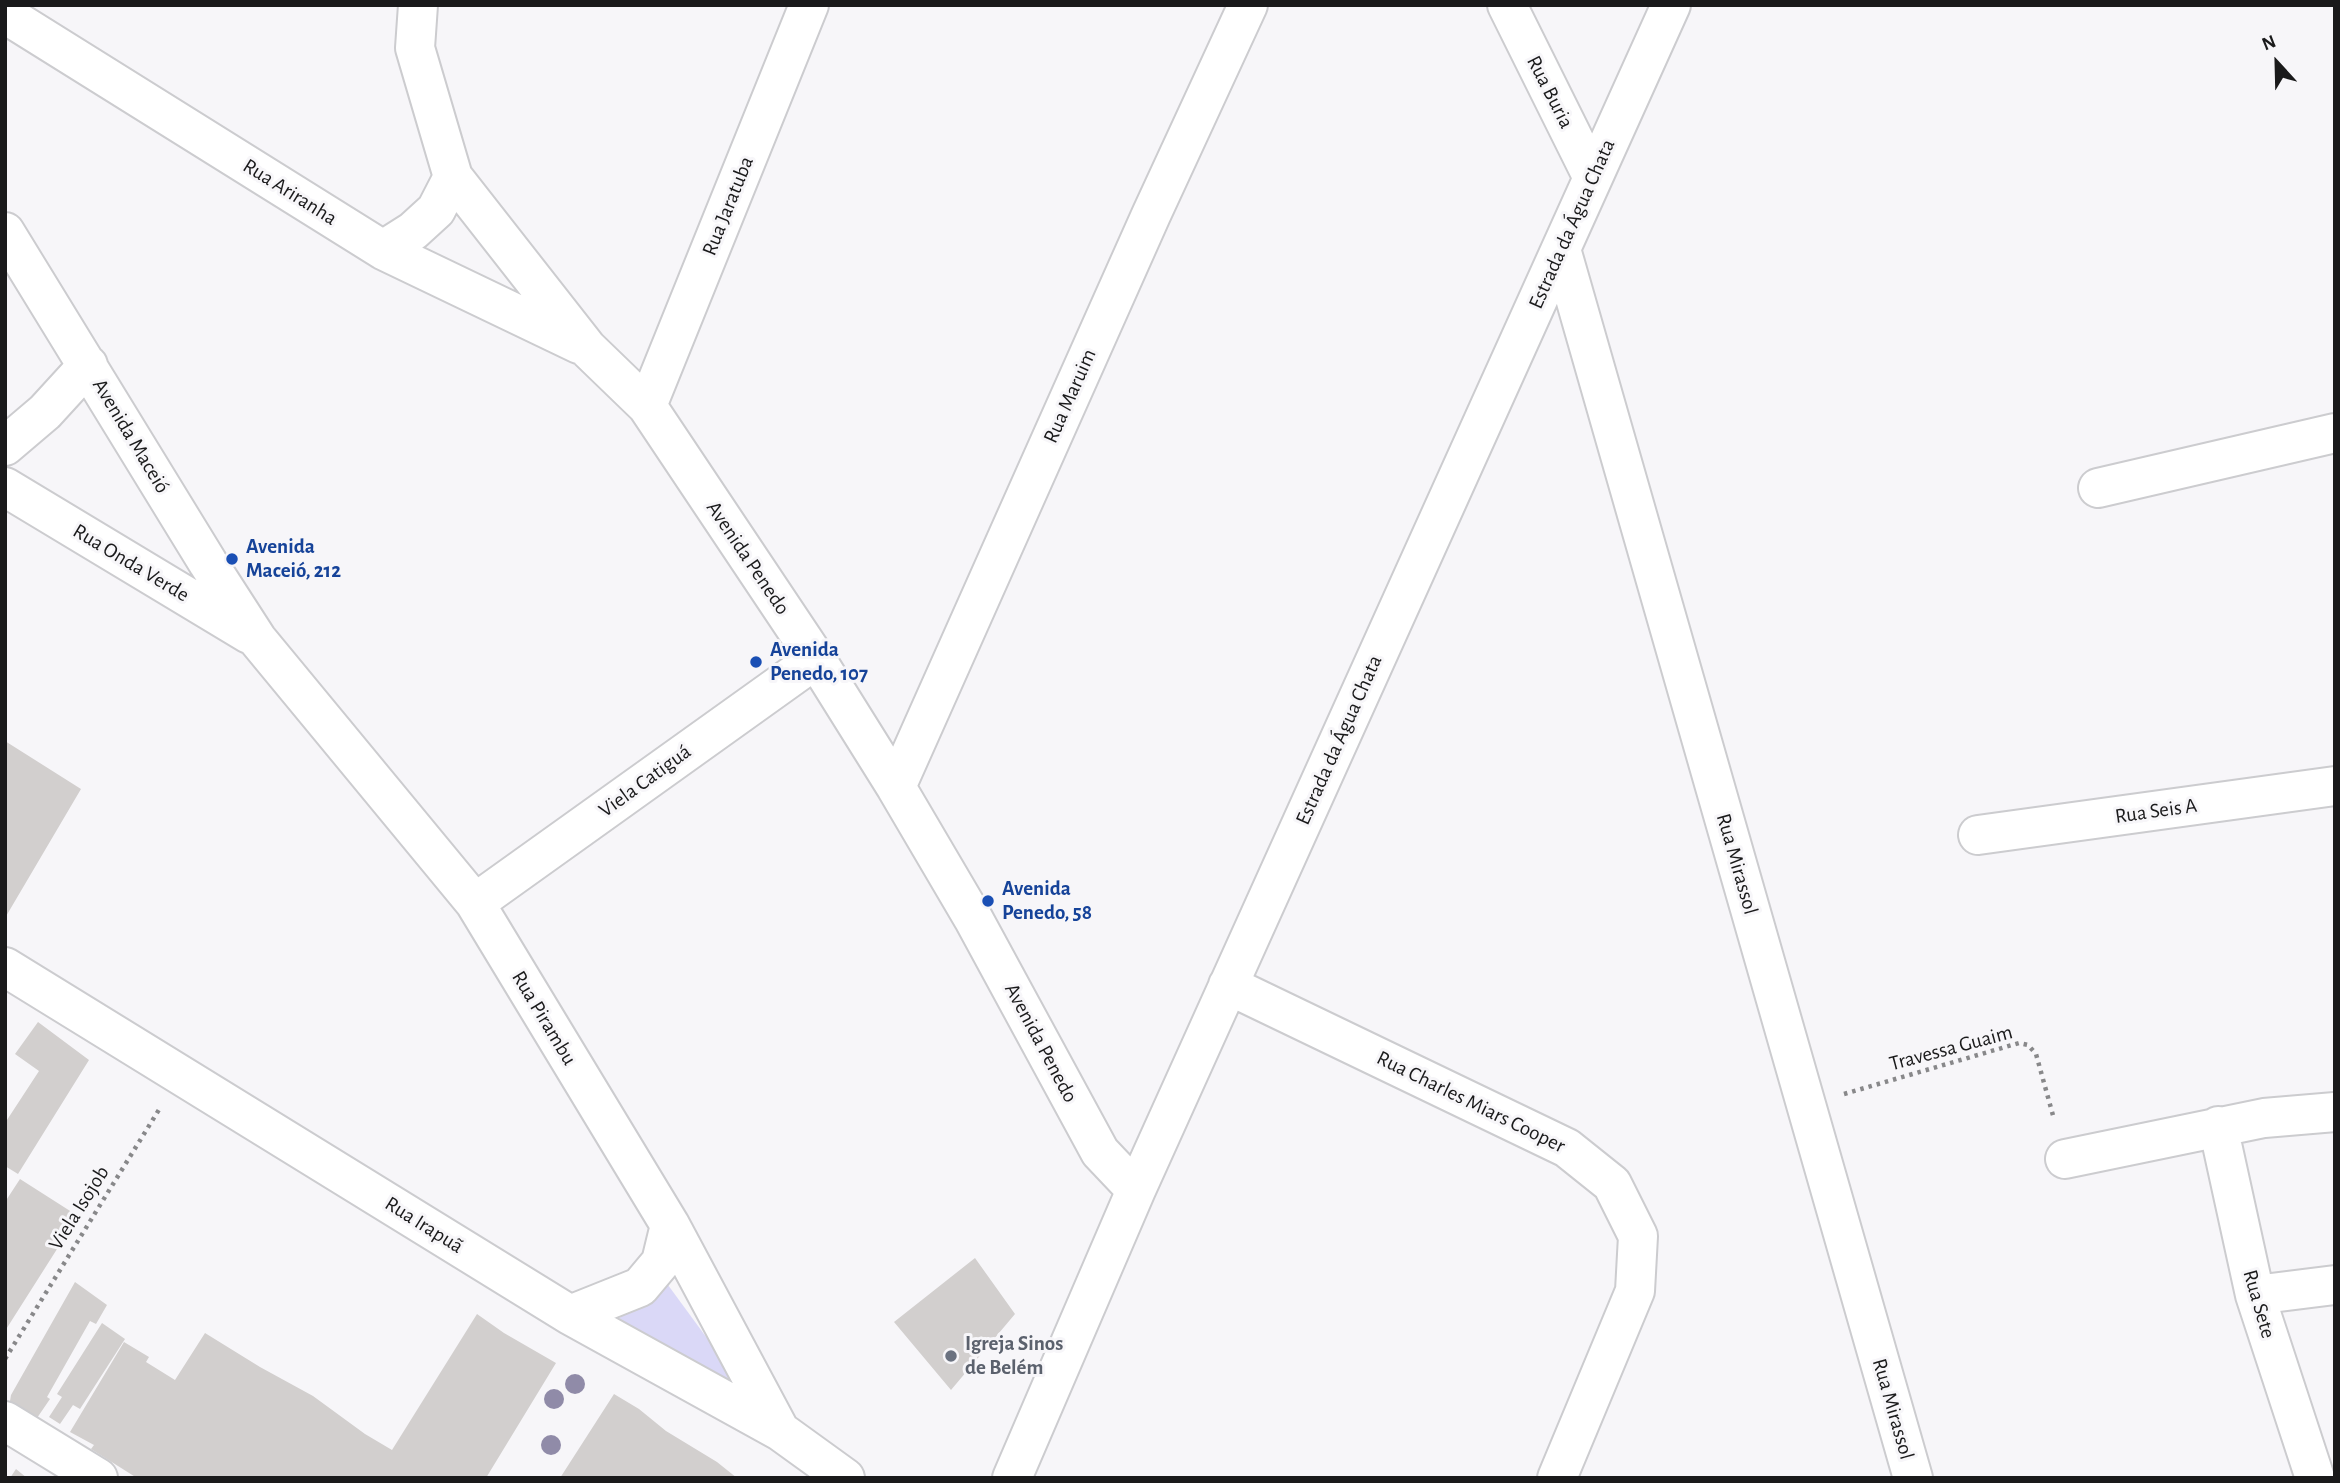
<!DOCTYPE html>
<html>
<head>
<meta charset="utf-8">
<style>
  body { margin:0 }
  #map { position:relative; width:2340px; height:1483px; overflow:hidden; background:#f7f6f9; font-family:"Alegreya Sans",sans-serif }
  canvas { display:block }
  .frame { position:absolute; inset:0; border:7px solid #1a1a1b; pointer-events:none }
  .north { position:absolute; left:2242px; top:28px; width:70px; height:70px; -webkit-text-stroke:5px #f7f6f9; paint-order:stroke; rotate:338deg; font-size:19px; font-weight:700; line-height:28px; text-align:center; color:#1a1a1b }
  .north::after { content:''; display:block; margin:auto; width:24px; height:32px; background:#1a1a1b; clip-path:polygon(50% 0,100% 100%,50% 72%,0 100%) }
</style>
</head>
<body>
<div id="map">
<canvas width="2340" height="1483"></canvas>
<div class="frame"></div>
<div class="north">N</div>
</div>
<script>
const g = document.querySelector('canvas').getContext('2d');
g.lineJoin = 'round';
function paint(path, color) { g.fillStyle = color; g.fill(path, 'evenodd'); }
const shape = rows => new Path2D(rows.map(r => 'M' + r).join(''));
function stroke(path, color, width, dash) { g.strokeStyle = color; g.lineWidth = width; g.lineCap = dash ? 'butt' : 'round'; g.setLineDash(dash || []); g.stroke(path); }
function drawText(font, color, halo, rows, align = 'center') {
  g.font = font + ' "Alegreya Sans",sans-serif'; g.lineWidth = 6; g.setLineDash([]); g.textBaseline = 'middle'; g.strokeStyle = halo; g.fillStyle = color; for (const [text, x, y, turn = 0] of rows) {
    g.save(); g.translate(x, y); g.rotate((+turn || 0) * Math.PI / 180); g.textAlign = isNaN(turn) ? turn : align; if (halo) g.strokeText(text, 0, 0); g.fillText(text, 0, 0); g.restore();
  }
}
const green = shape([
  [657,1270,734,1375,730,1398,619,1319]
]);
const building = shape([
  [5,741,81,789,5,918],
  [38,1022,89,1060,18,1174,5,1166,5,1123,39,1071,15,1054],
  [20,1179,78,1216,5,1331,5,1202],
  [975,1258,1015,1314,951,1390,894,1322],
  [75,1282,107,1305,96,1324,90,1321,47,1397,50,1399,37,1418,13,1404,10,1401,11,1395],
  [477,1314,504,1333,556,1363,486,1478,137,1478,91,1449,94,1445,70,1432,124,1342,149,1357,146,1362,175,1380,205,1333,260,1367,313,1396,365,1434,392,1450],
  [102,1323,125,1339,80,1409,73,1405,60,1424,49,1417,62,1397,57,1394],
  [614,1394,639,1409,666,1431,717,1462,737,1478,560,1478],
  [16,1469,27,1478,10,1478]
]);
const path = shape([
  [1844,1094,2019,1043,2028,1045,2036,1054,2054,1119],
  [5,1359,160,1108]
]);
const minor = shape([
  [418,5,415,48,453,177,587,348,647,406,816,659,896,787,973,918,1100,1152,1136,1190],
  [1507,5,1593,178],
  [5,14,383,250,579,344],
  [5,232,208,563,257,639,475,903,670,1225,780,1431],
  [1561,249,1913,1478],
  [383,250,413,231,436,210,453,177],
  [647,406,809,5],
  [5,446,45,412,88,365],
  [5,487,249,634],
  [2098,488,2335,433],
  [896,787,1151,215,1248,5],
  [1978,835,2335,786],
  [475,903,816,659],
  [5,967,570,1315,780,1431,845,1478],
  [1228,985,1567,1148,1612,1184,1638,1236,1635,1291,1557,1478],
  [2218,1126,2255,1295,2315,1478],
  [2065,1159,2264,1118,2335,1112],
  [2255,1295,2335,1285],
  [570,1315,640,1287,661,1262,670,1225],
  [5,1421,98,1478],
  [1012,1478,1136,1190,1671,5]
]);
const trees = [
  [575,1384],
  [554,1399],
  [551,1445]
];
const markers = [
  [232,559,7,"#1a4fb4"],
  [756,662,7,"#1a4fb4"],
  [988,901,7,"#1a4fb4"],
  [951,1356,7,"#6b7280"]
];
const streetNames = [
  ["Rua Buria",1550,92,63],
  ["Rua Ariranha",290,192,32],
  ["Rua Jaratuba",728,206,-68],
  ["Estrada da Água Chata",1572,224,-66],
  ["Rua Maruim",1070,396,-66],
  ["Avenida Maceió",131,436,59],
  ["Avenida Penedo",748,558,56],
  ["Rua Onda Verde",131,563,31],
  ["Estrada da Água Chata",1339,740,-66],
  ["Viela Catiguá",645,781,-36],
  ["Rua Seis A",2156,811,-8],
  ["Rua Mirassol",1737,864,74],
  ["Rua Pirambu",544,1018,59],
  ["Avenida Penedo",1041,1043,62],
  ["Travessa Guaim",1951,1048,-15],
  ["Rua Charles Miars Cooper",1471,1102,26],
  ["Viela Isojob",79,1208,-58],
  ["Rua Irapuã",424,1225,32],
  ["Rua Sete",2259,1304,74],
  ["Rua Mirassol",1893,1409,74]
];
const transitNames = [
  ["Avenida",246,547],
  ["Maceió, 212",246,571],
  ["Avenida",770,650],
  ["Penedo, 107",770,674],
  ["Avenida",1002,889],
  ["Penedo, 58",1002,913]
];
const worshipNames = [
  ["Igreja Sinos",965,1344],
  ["de Belém",965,1368]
];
paint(green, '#dad8f7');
paint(building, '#d2cfce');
stroke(minor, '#cccccf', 42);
stroke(path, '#88888a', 4.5, [3.5, 5]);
stroke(minor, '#fff', 38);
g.fillStyle = '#908ba8';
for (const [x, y] of trees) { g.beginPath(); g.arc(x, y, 10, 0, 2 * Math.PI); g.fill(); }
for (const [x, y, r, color] of markers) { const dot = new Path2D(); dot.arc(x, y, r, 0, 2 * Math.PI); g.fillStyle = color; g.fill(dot); stroke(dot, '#f7f6f9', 2.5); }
drawText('21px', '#1a1a1b', '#f7f6f9', streetNames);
drawText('bold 21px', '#164399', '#f7f6f9', transitNames, 'left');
drawText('bold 21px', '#5b616d', '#f7f6f9', worshipNames, 'left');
</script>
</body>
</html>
